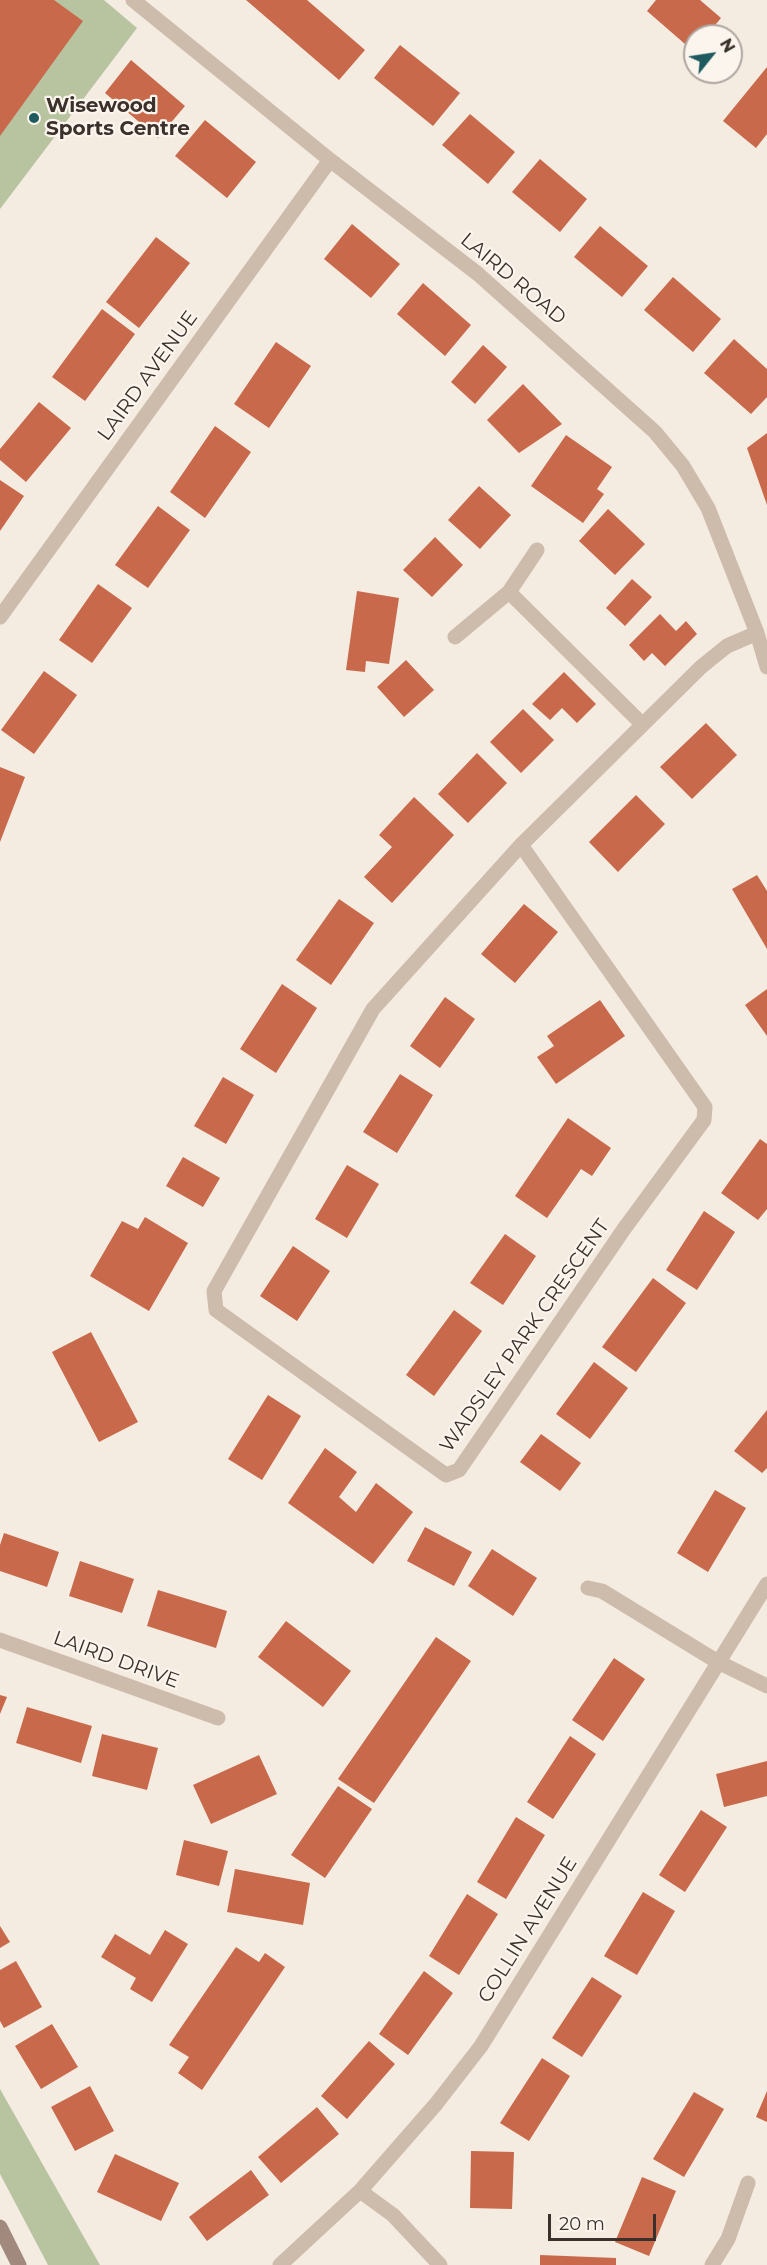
<!DOCTYPE html>
<html>
<head>
<meta charset="utf-8">
<style>
  body { margin:0 }
  #map { position:relative; width:767px; height:2265px; overflow:hidden; background:#f4ebe1; font-family:Montserrat,sans-serif }
  canvas { display:block }
  .north { position:absolute; left:683px; top:24px; width:60px; height:60px; box-sizing:border-box; background:#fbf5ee; border:2px solid #aea6a0; border-radius:50%; rotate:60deg; font-size:16px; font-weight:700; line-height:24px; text-align:center; color:#3b302b }
  .north::after { content:''; display:block; margin:auto; width:21px; height:27px; background:#1f5a5e; clip-path:polygon(50% 0,100% 100%,50% 72%,0 100%) }
  .scale { position:absolute; left:548px; top:2214px; width:108px; height:27px; box-sizing:border-box; border:3px solid #3b302b; border-top:0; padding-left:8px; font-size:18px; line-height:21px; white-space:nowrap; color:#3b302b; -webkit-text-stroke:4px #fbf5ee; paint-order:stroke }
</style>
</head>
<body>
<div id="map">
<canvas width="767" height="2265"></canvas>
<div class="north">N</div>
<div class="scale">20 m</div>
</div>
<script>
const g = document.querySelector('canvas').getContext('2d');
g.lineJoin = 'round';
function paint(path, color) { g.fillStyle = color; g.fill(path, 'evenodd'); }
const shape = rows => new Path2D(rows.map(r => 'M' + r).join(''));
function stroke(path, color, width, dash) { g.strokeStyle = color; g.lineWidth = width; g.lineCap = dash ? 'butt' : 'round'; g.setLineDash(dash || []); g.stroke(path); }
function drawText(font, color, halo, rows, align = 'center') {
  g.font = font + ' Montserrat,sans-serif'; g.lineWidth = 4.5; g.setLineDash([]); g.textBaseline = 'middle'; g.strokeStyle = halo; g.fillStyle = color; for (const [text, x, y, turn = 0] of rows) {
    g.save(); g.translate(x, y); g.rotate((+turn || 0) * Math.PI / 180); g.textAlign = isNaN(turn) ? turn : align; if (halo) g.strokeText(text, 0, 0); g.fillText(text, 0, 0); g.restore();
  }
}
const green = shape([
  [0,0,104,0,137,28,0,209],
  [0,2089,85,2239,100,2265,48,2265,0,2174]
]);
const building = shape([
  [0,0,54,0,83,21,0,136],
  [246,0,307,0,365,50,339,80],
  [656,0,700,0,721,18,706,36,695,36,693,51,647,11],
  [400,45,460,93,433,126,374,78],
  [131,60,185,106,158,138,105,93],
  [767,67,767,134,756,148,723,121],
  [470,114,515,152,488,184,442,145],
  [205,120,256,162,227,198,175,156],
  [540,159,587,199,560,232,512,192],
  [352,224,400,264,371,298,324,259],
  [600,226,648,266,622,297,574,257],
  [156,237,190,263,139,328,106,302],
  [673,277,721,319,693,352,644,310],
  [423,283,471,325,445,356,397,314],
  [102,309,135,334,85,401,52,377],
  [734,339,767,369,767,397,751,414,704,373],
  [276,342,311,366,269,428,234,404],
  [483,345,507,367,475,404,451,382],
  [523,384,562,424,519,453,487,420],
  [39,402,71,428,26,482,0,460,0,449],
  [215,426,251,452,205,518,170,492],
  [767,433,767,505,747,448],
  [566,435,612,467,597,489,604,494,583,523,531,486],
  [0,480,24,496,0,531],
  [479,486,511,515,480,549,448,520],
  [158,506,190,530,148,588,115,565],
  [608,509,645,544,615,575,579,541],
  [435,537,463,565,432,597,403,570],
  [632,579,652,597,625,626,606,608],
  [98,584,132,608,92,663,59,640],
  [357,591,399,598,389,664,366,661,365,672,346,670],
  [660,614,676,631,686,621,697,634,665,666,652,653,644,661,629,645],
  [406,660,434,690,404,717,377,687],
  [44,671,77,695,34,754,1,730],
  [564,672,596,704,577,723,562,708,550,720,532,704],
  [523,709,554,740,521,773,490,742],
  [706,723,737,755,692,799,660,767],
  [477,753,507,783,468,823,438,794],
  [0,767,25,777,0,842],
  [636,795,665,824,618,872,589,842],
  [414,797,454,835,392,903,364,877,392,847,379,835],
  [757,875,767,891,767,949,732,889],
  [339,899,374,923,331,985,296,960],
  [524,904,558,932,515,983,481,954],
  [282,984,317,1008,276,1073,240,1049],
  [767,989,767,1036,745,1005],
  [445,997,475,1019,440,1068,410,1046],
  [600,1000,625,1036,556,1084,537,1057,554,1046,547,1036],
  [400,1074,433,1095,397,1153,363,1132],
  [223,1077,254,1095,226,1144,194,1126],
  [568,1118,611,1148,592,1176,581,1169,547,1218,515,1196],
  [760,1139,767,1144,767,1209,758,1220,721,1193],
  [183,1157,220,1178,203,1207,166,1186],
  [347,1165,379,1184,347,1238,315,1219],
  [704,1211,735,1232,697,1290,666,1270],
  [145,1217,188,1243,149,1311,90,1276,122,1221,138,1229],
  [505,1234,536,1256,503,1305,470,1283],
  [293,1246,330,1271,297,1321,260,1296],
  [653,1278,686,1303,636,1372,602,1347],
  [454,1310,482,1331,434,1396,406,1375],
  [91,1332,138,1422,99,1442,52,1352],
  [594,1362,628,1388,590,1439,556,1414],
  [268,1395,301,1416,262,1480,228,1459],
  [767,1410,767,1468,762,1473,734,1451],
  [541,1434,581,1463,560,1491,520,1462],
  [325,1448,357,1472,339,1497,356,1512,376,1483,413,1512,373,1564,288,1503],
  [715,1490,746,1508,708,1572,677,1553],
  [425,1527,472,1552,454,1586,407,1561],
  [4,1533,59,1552,47,1587,0,1571,0,1545],
  [492,1549,537,1578,513,1616,468,1586],
  [80,1561,134,1579,122,1613,69,1596],
  [158,1590,227,1611,216,1648,147,1626],
  [286,1621,351,1671,323,1707,258,1657],
  [436,1637,471,1661,374,1803,338,1779],
  [614,1658,645,1679,603,1741,572,1720],
  [0,1695,7,1697,0,1714],
  [27,1707,92,1726,81,1763,16,1743],
  [102,1734,158,1748,147,1790,92,1776],
  [570,1736,596,1754,553,1819,527,1802],
  [259,1755,277,1794,211,1824,193,1785],
  [767,1761,767,1796,724,1807,716,1774],
  [338,1786,372,1809,325,1878,291,1855],
  [701,1810,727,1827,685,1892,659,1875],
  [516,1817,545,1835,506,1899,477,1882],
  [184,1840,228,1851,219,1886,176,1875],
  [235,1869,310,1883,303,1925,227,1912],
  [643,1892,675,1911,637,1975,604,1956],
  [467,1894,498,1914,459,1975,429,1956],
  [0,1926,10,1942,0,1948],
  [165,1930,188,1944,152,2002,130,1989,136,1978,101,1957,115,1934,150,1955],
  [236,1947,259,1962,265,1953,285,1967,202,2090,178,2073,189,2057,169,2045],
  [16,1961,42,2007,4,2028,0,2021,0,1970],
  [424,1971,453,1993,408,2055,379,2034],
  [592,1977,622,1996,582,2057,552,2038],
  [52,2024,78,2067,41,2089,15,2046],
  [369,2041,395,2064,347,2119,321,2096],
  [542,2058,570,2076,529,2141,500,2123],
  [90,2086,114,2131,75,2151,51,2107],
  [767,2091,767,2122,756,2117],
  [694,2092,724,2109,684,2177,653,2159],
  [317,2107,339,2134,281,2183,258,2157],
  [471,2151,514,2152,512,2209,470,2208],
  [115,2154,179,2183,161,2221,97,2192],
  [251,2170,269,2195,207,2241,189,2217],
  [642,2177,676,2191,649,2256,615,2242],
  [540,2255,616,2258,616,2265,540,2265]
]);
const street = shape([
  [133,0,330,160,478,274,655,432,683,466,708,508,757,633,767,667],
  [509,592,642,724],
  [0,617,330,160],
  [455,637,509,592,537,550],
  [521,845,373,1009,214,1291,216,1310,446,1475,459,1470,624,1229,704,1120,705,1107,521,845,701,667,727,646,757,633],
  [588,1588,602,1591,718,1662,767,1686],
  [0,1640,218,1718],
  [360,2191,393,2215,440,2265],
  [280,2265,360,2191,436,2104,481,2046,767,1584],
  [712,2265,728,2239,748,2183]
]);
const secondary = shape([
  [0,2227,19,2265]
]);
const markers = [
  [34,118,6,"#1f5a5e"]
];
const poiNames = [
  ["Wisewood",46,106],
  ["Sports Centre",46,129]
];
const streetNames = [
  ["LAIRD ROAD",513,279,40],
  ["LAIRD AVENUE",148,376,-54],
  ["WADSLEY PARK CRESCENT",525,1336,-55],
  ["LAIRD DRIVE",116,1660,20],
  ["COLLIN AVENUE",528,1930,-58]
];
paint(green, '#b8c4a0');
paint(building, '#c8694b');
stroke(street, '#cdbbac', 15);
stroke(secondary, '#a18a7d', 15);
for (const [x, y, r, color] of markers) { const dot = new Path2D(); dot.arc(x, y, r, 0, 2 * Math.PI); g.fillStyle = color; g.fill(dot); stroke(dot, '#fbf5ee', 2); }
drawText('bold 20px', '#3b302b', '#fbf5ee', poiNames, 'left');
drawText('20px', '#3b302b', '#fbf5ee', streetNames);
</script>
</body>
</html>
